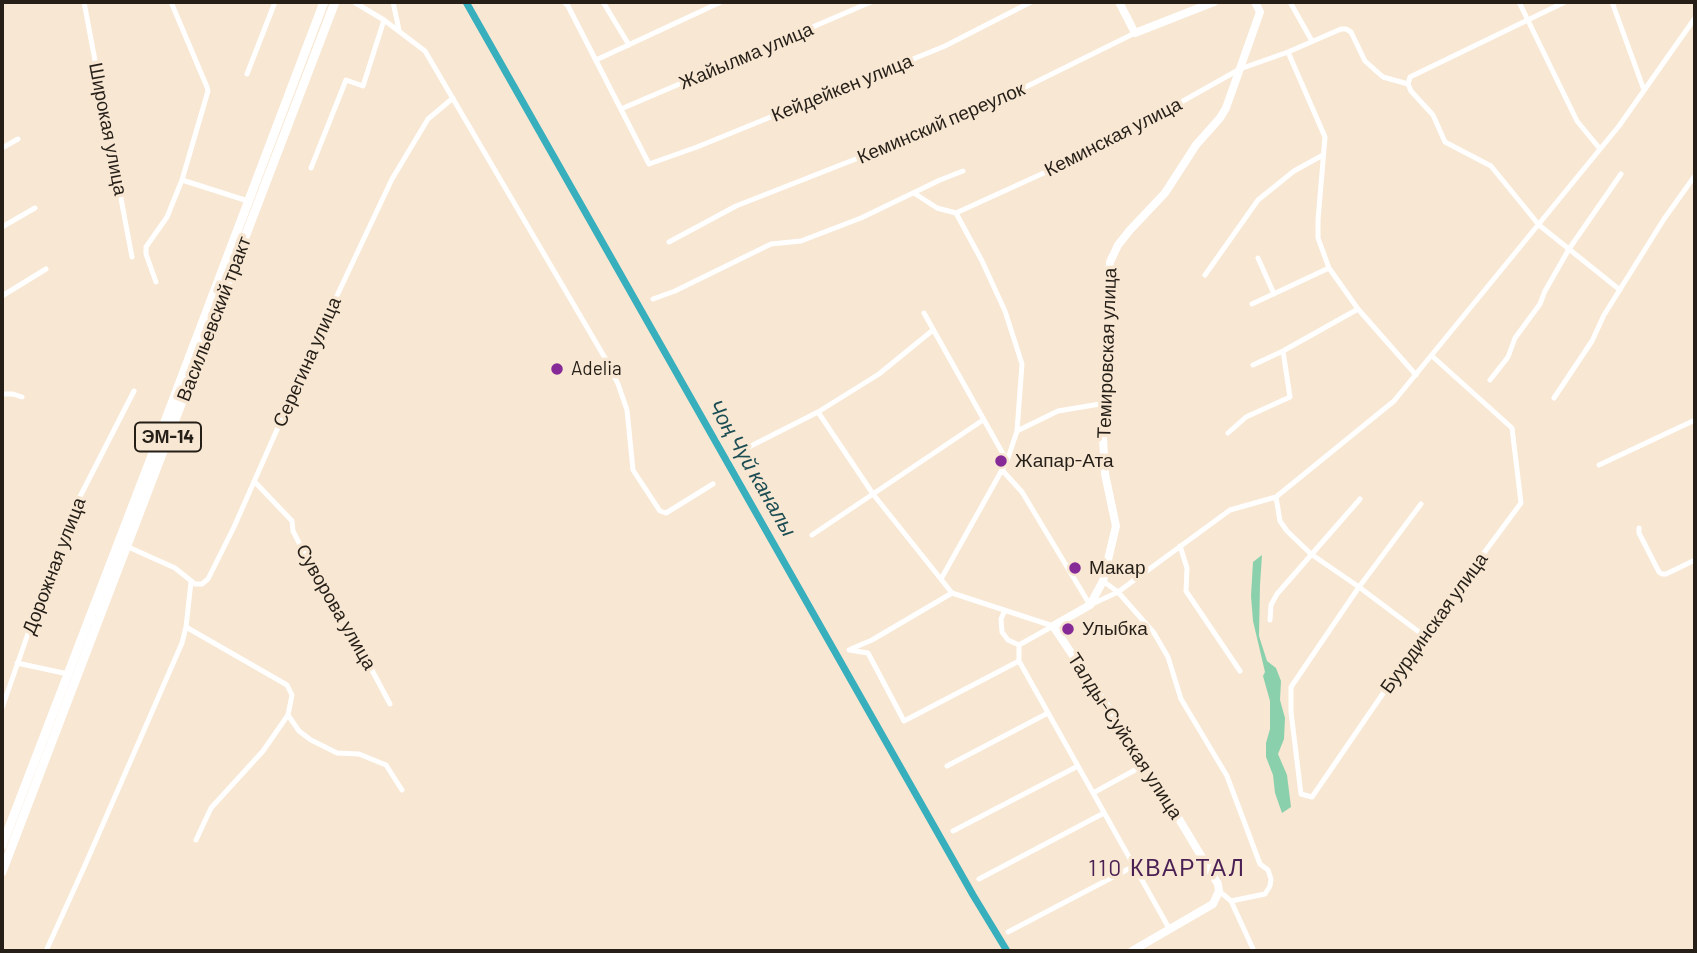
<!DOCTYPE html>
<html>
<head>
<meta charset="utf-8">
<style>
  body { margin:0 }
  #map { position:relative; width:1697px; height:953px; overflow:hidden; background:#f8e7d2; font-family:Barlow,sans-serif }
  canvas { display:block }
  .frame { position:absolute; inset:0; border:4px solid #251f18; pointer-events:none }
</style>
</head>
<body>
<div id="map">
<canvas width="1697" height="953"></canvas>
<div class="frame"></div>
</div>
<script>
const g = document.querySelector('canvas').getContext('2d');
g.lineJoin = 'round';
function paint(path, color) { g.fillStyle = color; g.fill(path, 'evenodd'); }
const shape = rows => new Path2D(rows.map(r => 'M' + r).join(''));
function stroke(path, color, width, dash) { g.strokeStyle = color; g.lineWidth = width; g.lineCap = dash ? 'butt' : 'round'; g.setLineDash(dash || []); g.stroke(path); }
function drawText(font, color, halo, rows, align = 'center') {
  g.font = font + ' Barlow,sans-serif'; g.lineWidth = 7; g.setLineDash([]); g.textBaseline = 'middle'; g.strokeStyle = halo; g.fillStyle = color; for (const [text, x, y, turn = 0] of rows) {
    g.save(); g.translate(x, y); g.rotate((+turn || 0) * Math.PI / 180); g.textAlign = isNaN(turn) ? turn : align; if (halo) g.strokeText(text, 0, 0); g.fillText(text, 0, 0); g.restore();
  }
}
const green = shape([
  [1262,555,1260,585,1259,636,1267,661,1276,668,1281,681,1280,700,1285,718,1284,739,1278,754,1287,775,1291,807,1282,813,1275,793,1273,775,1266,757,1266,743,1270,729,1270,701,1263,676,1265,672,1253,621,1251,596,1253,562]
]);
const canal = shape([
  [466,2,973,895,1007,951]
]);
const street = shape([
  [84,2,132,257],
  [354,2,384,20,425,51,605,358,618,384,627,410,633,470,660,511,666,513,713,484],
  [393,2,399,30],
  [564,2,568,6,649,164,697,147,945,46,1031,2],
  [603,2,629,45],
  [1290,2,1312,41],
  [1519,2,1577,121,1600,149],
  [1565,2,1410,77,1408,84,1411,91,1433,115,1445,142,1491,166,1539,225,1620,290],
  [1612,2,1644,90],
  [1288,52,1325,137,1318,220,1318,238,1329,268,1358,309,1416,375],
  [596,60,721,2],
  [247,74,275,2],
  [621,109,871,2],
  [2,148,18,139],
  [311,168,346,80,363,86,384,20],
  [182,180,248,201],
  [914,193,937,208,956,213,1103,146,1240,69,1288,52,1341,29,1346,29,1351,32,1365,61,1383,77,1408,84],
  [2,227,35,208],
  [669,242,736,206,973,113,1135,33],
  [1258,258,1274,294],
  [1205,275,1258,200,1294,171,1323,155],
  [156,282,146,254,146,247,167,217,182,180,208,91,207,87,171,2],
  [2,296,46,269],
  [653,299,675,291,771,244,801,241,861,218,940,180,963,171],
  [1252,304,1329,268],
  [924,313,1007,461],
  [1253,365,1283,351,1358,309],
  [1490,380,1508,357,1515,338,1540,304,1545,291,1569,249,1621,174],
  [2,394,13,394,22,397],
  [1554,398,1592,341,1604,315,1664,219,1694,177],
  [818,412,873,494,952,593,1053,626],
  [1017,431,1058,411,1106,403],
  [1228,433,1246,417,1290,397,1283,351],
  [739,452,818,412,879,374,933,330],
  [1599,465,1695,420],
  [1002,470,1022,492,1090,605,1118,592,1230,510,1276,497,1394,401,1619,126,1695,18],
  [254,481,292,521,293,531,313,570,365,657,390,704],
  [1276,497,1280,521,1287,531,1311,554,1359,587,1423,635],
  [1421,504,1359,587,1291,687,1291,712,1301,794,1312,797,1423,635,1521,503,1512,428,1432,356],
  [1639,528,1639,533,1659,572,1662,574,1666,574,1695,560],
  [812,535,983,420],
  [126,546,175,568,195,584,202,584,208,579,234,527,325,321,392,179,428,119,453,98],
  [1180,546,1187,568,1186,591,1240,671],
  [941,579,1007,461,1017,431,1022,364,1005,311,982,261,956,213],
  [1103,581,1118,592,1154,633,1168,657,1181,699,1227,776,1260,864,1268,870,1271,879,1270,886,1265,894,1231,901],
  [1005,610,1001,619,1002,632,1008,640,1019,645],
  [1270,620,1271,605,1277,594,1360,499],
  [186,627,287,685,292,695,288,715,299,731,311,740,337,753,359,754,386,765,402,790],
  [1019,645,1019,661,1170,930],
  [1019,645,1053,626],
  [851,649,872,640,952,593],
  [849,650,868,653,904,721,1019,661],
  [17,663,68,674],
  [2,708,67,522,134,391],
  [947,766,1048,713],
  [1093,793,1146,764],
  [953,831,1078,766],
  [196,840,211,808,263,751,288,715],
  [979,879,1104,813],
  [1219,891,1231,901,1254,951],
  [1008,932,1134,866],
  [46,951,86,863,182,643,186,627,191,582]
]);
const secondary = shape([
  [1119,2,1135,33,1214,2],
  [1132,951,1213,904,1219,891,1218,884,1146,764,1053,626,1090,605,1103,581,1116,526,1105,474,1103,438,1106,403,1110,262,1118,245,1130,230,1165,193,1196,145,1220,118,1226,108,1260,12,1255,2]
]);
const primary = shape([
  [2,846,161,432,324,2],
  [2,872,335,2]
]);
const markers = [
  [557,369,7,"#852a96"],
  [1001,461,7,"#852a96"],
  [1075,568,7,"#852a96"],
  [1068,629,7,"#852a96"]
];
const shields = [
  [168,437,66]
];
const shieldNames = [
  ["ЭМ-14",168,437]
];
const streetNames = [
  ["Жайылма улица",746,56,-23],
  ["Кейдейкен улица",842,88,-22],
  ["Кеминский переулок",941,123,-23],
  ["Широкая улица",108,129,79],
  ["Кеминская улица",1113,137,-27],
  ["Васильевский тракт",214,319,-69],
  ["Темировская улица",1107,353,-88],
  ["Серегина улица",307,362,-66],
  ["Дорожная улица",54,566,-69],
  ["Суворова улица",336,607,60],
  ["Буурдинская улица",1434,623,-54],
  ["Талды-Суйская улица",1125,736,57]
];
const poiNames = [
  ["Adelia",571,369],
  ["Жапар-Ата",1015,461],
  ["Макар",1089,568],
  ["Улыбка",1082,629]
];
const waterNames = [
  ["Чоң Чүй каналы",752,468,60]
];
const quarterNames = [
  ["110 КВАРТАЛ",1167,868]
];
paint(green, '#8bd0ac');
stroke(canal, '#38afbc', 7);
stroke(street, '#fff', 5);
stroke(secondary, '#fff', 8);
stroke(primary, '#fff', 9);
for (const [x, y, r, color] of markers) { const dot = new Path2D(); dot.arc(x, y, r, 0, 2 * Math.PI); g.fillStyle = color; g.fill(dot); stroke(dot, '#f8e7d2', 2.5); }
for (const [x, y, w] of shields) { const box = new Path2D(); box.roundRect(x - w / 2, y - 14.5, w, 29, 5); g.fillStyle = '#f8e7d2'; g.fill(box); stroke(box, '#251f18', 2); }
drawText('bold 18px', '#251f18', null, shieldNames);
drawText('19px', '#251f18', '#f8e7d2', streetNames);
drawText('19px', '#251f18', '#f8e7d2', poiNames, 'left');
drawText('italic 21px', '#1b4d53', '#f8e7d2', waterNames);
g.letterSpacing = '2px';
drawText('23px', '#4a1f53', '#f8e7d2', quarterNames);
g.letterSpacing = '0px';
</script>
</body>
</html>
